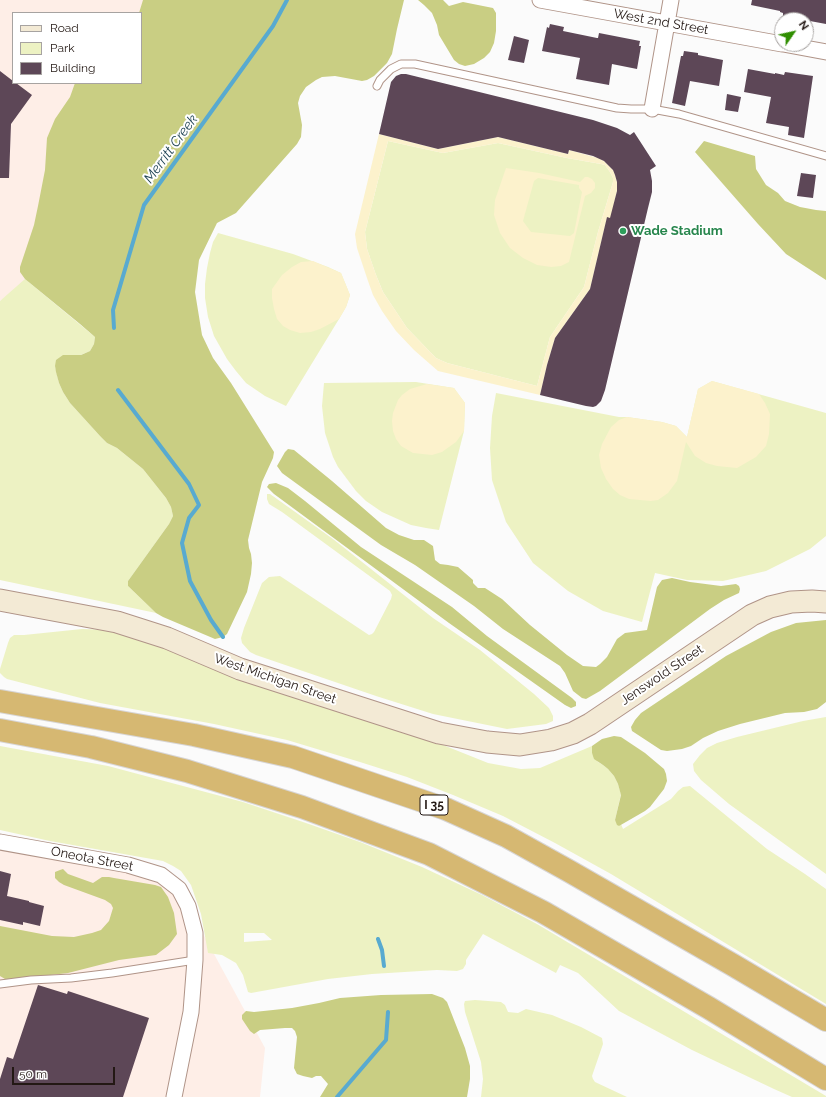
<!DOCTYPE html>
<html>
<head>
<meta charset="utf-8">
<style>
  body { margin:0 }
  #map { position:relative; width:826px; height:1097px; overflow:hidden; background:#fbfbfb; font-family:Raleway,sans-serif }
  canvas { display:block }
  .legend { position:absolute; left:12px; top:12px; width:130px; height:72px; box-sizing:border-box; background:#fff; border:1px solid #a7a3a1; margin:0; padding:5px 7px; list-style:none; font-size:12px; color:#231814 }
  .legend li { display:flex; align-items:center; gap:8px; height:20px }
  .legend b { width:20px; border:1px solid #a7a3a1 }
  .north { position:absolute; left:774px; top:12px; width:40px; height:40px; box-sizing:border-box; background:#fff; border:1px solid #a7a3a1; border-radius:50%; rotate:56deg; font-size:11px; font-weight:700; line-height:16px; text-align:center; color:#231814 }
  .north::after { content:''; display:block; margin:auto; width:14px; height:18px; background:#308e01; clip-path:polygon(50% 0,100% 100%,50% 72%,0 100%) }
  .scale { position:absolute; left:12px; top:1067px; width:103px; height:18px; box-sizing:border-box; border:2px solid #231814; border-top:0; padding-left:5px; font-size:12px; line-height:14px; white-space:nowrap; color:#231814; -webkit-text-stroke:3px #fff; paint-order:stroke }
</style>
</head>
<body>
<div id="map">
<canvas width="826" height="1097"></canvas>
<ul class="legend">
<li><b style="height:5px;background:#f3ead5"></b>Road</li>
<li><b style="height:11px;background:#edf2c3"></b>Park</li>
<li><b style="height:11px;background:#5d4757"></b>Building</li>
</ul>
<div class="north">N</div>
<div class="scale">50 m</div>
</div>
<script>
const g = document.querySelector('canvas').getContext('2d');
g.lineJoin = 'round';
function paint(path, color) { g.fillStyle = color; g.fill(path, 'evenodd'); }
const shape = rows => new Path2D(rows.map(r => 'M' + r).join(''));
function stroke(path, color, width, dash) { g.strokeStyle = color; g.lineWidth = width; g.lineCap = dash ? 'butt' : 'round'; g.setLineDash(dash || []); g.stroke(path); }
function drawText(font, color, halo, rows, align = 'center') {
  g.font = font + ' Raleway,sans-serif'; g.lineWidth = 4; g.setLineDash([]); g.textBaseline = 'middle'; g.strokeStyle = halo; g.fillStyle = color; for (const [text, x, y, turn = 0] of rows) {
    g.save(); g.translate(x, y); g.rotate((+turn || 0) * Math.PI / 180); g.textAlign = isNaN(turn) ? turn : align; if (halo) g.strokeText(text, 0, 0); g.fillText(text, 0, 0); g.restore();
  }
}
const built = shape([
  [0,0,195,0,144,205,0,301],
  [13,13,141,13,141,83,13,83],
  [0,842,161,875,188,906,265,1048,260,1097,0,1097]
]);
const green = shape([
  [388,141,443,153,498,143,567,158,601,164,605,165,610,172,613,178,613,182,598,232,584,287,550,337,537,386,447,363,436,358,407,328,383,292,376,275,367,249,365,232],
  [218,233,293,254,328,267,341,273,350,295,346,307,339,319,286,406,265,396,246,383,236,371,227,359,214,336,208,317,205,298,205,284,207,268,210,253,213,242],
  [25,279,95,337,94,344,90,351,55,366,59,383,63,392,70,403,100,436,107,443,117,448,143,469,166,498,171,507,173,516,169,524,128,581,128,586,156,613,0,580,0,301],
  [712,381,826,413,826,536,810,549,766,571,723,581,687,580,655,573,642,622,603,611,568,591,533,563,506,522,492,480,490,448,492,416,496,393,619,417,627,417,662,422,676,426,687,437,698,389],
  [416,382,454,388,465,403,464,431,439,530,426,528,411,525,382,512,366,501,356,491,338,467,333,457,325,433,322,406,324,383],
  [267,494,270,494,333,539,433,618,480,650,534,694,549,708,553,716,553,721,546,724,507,729,433,714,376,696,256,655,250,652,242,643,241,638,244,628,262,583,269,577,280,576,369,635,372,634,374,632,391,599,392,595,390,591,282,512,269,504,267,499],
  [82,629,113,630,428,739,488,763,521,769,540,768,592,746,592,753,598,762,603,765,608,769,614,776,618,784,621,794,615,820,619,826,621,824,623,829,671,799,678,791,683,787,690,786,767,849,805,874,826,889,826,1004,611,874,555,843,503,816,453,795,407,777,360,762,287,740,214,724,100,703,7,679,4,677,0,673,0,669,8,643,10,638,14,635,24,635],
  [826,717,826,874,729,804,701,780,694,771,693,764,700,755,707,748,717,743,737,737,803,721],
  [0,746,108,766,243,802,306,823,360,842,422,867,482,895,537,924,826,1096,826,1097,792,1097,774,1089,692,1050,619,1011,578,973,560,965,556,973,483,934,466,960,466,964,463,969,457,971,437,970,372,974,328,979,251,993,248,992,243,975,236,963,222,955,208,953,201,914,191,885,181,871,173,866,163,861,50,841,0,830],
  [264,933,272,940,244,942,244,933],
  [475,1000,501,1002,505,1005,508,1012,518,1013,526,1009,552,1015,581,1027,602,1038,603,1044,592,1076,593,1079,595,1082,627,1097,481,1097,483,1079,481,1062,465,1012,464,1004,465,1001]
]);
const forest = shape([
  [143,0,404,0,397,29,392,54,387,63,374,76,367,80,362,81,335,76,322,77,316,80,306,87,300,96,298,103,302,125,301,137,297,144,236,213,217,223,199,260,195,292,202,335,213,358,231,383,274,452,273,458,262,482,248,540,249,548,251,554,252,563,251,574,247,592,227,634,223,637,215,639,163,617,156,613,128,586,128,581,169,524,173,516,171,507,166,498,143,469,117,448,107,443,100,436,70,403,63,392,59,383,56,372,55,366,56,360,63,355,81,355,90,351,94,344,95,337,80,324,25,279,20,272,20,267,34,225,38,206,45,170,47,138,55,119,70,97,75,83,141,83,141,13,139,13],
  [418,0,443,0,449,6,463,2,493,8,496,13,496,31,494,43,490,52,484,58,474,64,465,66,459,64,454,60,439,35,437,25,432,13,424,5],
  [704,141,755,156,756,169,766,185,778,193,785,201,800,207,816,210,826,211,826,280,786,254,758,224,695,152],
  [288,449,294,450,332,481,386,528,399,535,414,540,424,540,433,546,435,560,440,564,448,565,458,567,473,580,473,583,478,588,485,588,502,599,530,625,567,655,583,666,596,667,600,664,607,657,617,639,625,633,647,630,657,587,662,580,672,578,690,582,721,586,736,584,739,586,740,589,739,593,724,600,710,609,600,691,586,699,582,698,573,691,565,673,560,666,503,629,474,606,415,565,381,545,282,473,277,466,285,452],
  [276,483,288,488,305,501,361,547,452,607,487,636,572,698,576,702,576,706,571,708,565,705,449,623,274,494,267,487,269,484],
  [826,620,826,702,817,709,804,712,785,713,740,724,718,731,703,738,691,746,682,749,667,751,661,750,632,731,631,727,635,720,641,713,726,656,771,632,796,623],
  [614,736,621,737,645,753,664,769,666,774,667,781,664,789,650,807,645,811,619,826,617,825,615,820,621,795,618,784,614,776,608,769,603,765,594,759,592,753,592,746,602,739],
  [63,869,68,874,93,883,102,877,109,877,114,878,155,885,161,887,168,897,174,913,177,934,169,945,156,955,119,960,68,973,16,979,5,979,0,976,0,926,52,936,74,937,92,933,101,930,109,921,113,908,111,904,105,900,64,885,59,882,55,878,55,872,60,870],
  [432,994,443,998,447,1002,465,1048,470,1066,470,1079,467,1097,320,1097,328,1084,321,1076,316,1076,312,1078,303,1076,297,1074,294,1068,297,1037,295,1031,292,1028,285,1028,260,1030,254,1034,250,1031,242,1019,242,1015,246,1011,254,1012,292,1008,319,1003,340,998,381,995]
]);
const sand = shape([
  [379,134,438,149,498,137,568,154,569,150,598,158,604,161,613,170,615,175,617,182,617,191,611,218,607,218,590,289,555,338,547,365,540,395,438,371,414,350,396,331,382,311,373,295,368,281,357,248,355,234],
  [388,141,443,153,498,143,567,158,601,164,605,165,610,172,613,178,613,182,598,232,584,287,550,337,537,386,447,363,436,358,407,328,383,292,376,275,367,249,365,232],
  [506,168,539,173,580,182,585,177,588,177,592,179,595,183,595,188,591,193,585,196,569,262,561,266,551,267,537,265,523,258,510,248,500,233,494,215,495,200],
  [538,178,579,185,579,188,582,192,574,233,570,236,531,232,523,221,534,181],
  [313,261,341,273,350,295,346,307,339,319,320,329,311,332,300,333,290,330,283,326,277,319,274,309,272,298,272,289,282,275,292,267,301,262],
  [712,381,759,394,765,403,770,414,769,434,766,446,756,457,737,468,717,466,706,463,695,456,686,442,677,481,668,493,658,500,651,501,629,499,620,495,613,489,606,479,601,468,599,455,602,444,611,427,619,420,627,417,662,422,676,426,687,437,698,389],
  [427,384,454,388,465,403,464,431,456,442,442,452,432,455,413,453,401,446,396,439,393,431,392,421,393,413,398,400,402,395,410,389]
]);
const stream = shape([
  [114,328,113,310,144,205,273,26,287,0],
  [118,390,189,484,199,505,189,518,182,543,190,581,211,620,223,637],
  [378,939,382,950,384,966],
  [337,1097,386,1040,388,1012]
]);
const building = shape([
  [752,0,826,0,826,24,783,16,783,13,780,12,780,11,751,5],
  [550,24,564,27,563,31,597,38,598,38,599,33,640,41,639,46,641,46,637,69,612,64,609,85,576,79,580,58,542,51,547,27,549,28],
  [514,36,529,40,524,63,508,60],
  [684,51,698,53,698,55,723,60,719,86,690,81,685,106,672,103,681,56,683,56],
  [748,69,775,74,775,73,784,75,785,72,813,76,804,138,788,135,789,127,766,123,771,97,744,92],
  [0,71,13,81,13,83,16,83,32,95,11,124,9,178,0,178],
  [401,74,406,74,593,120,617,128,630,135,634,132,656,166,650,170,652,181,652,192,648,208,605,390,601,401,596,406,593,407,586,406,540,395,547,365,555,338,590,289,607,217,610,218,617,191,617,182,615,175,613,170,604,161,593,156,569,150,568,154,498,137,438,149,379,134,391,82,396,76],
  [727,94,741,97,738,112,725,110],
  [801,173,816,175,813,198,797,196],
  [0,871,11,874,7,896,29,901,29,902,44,906,40,926,23,922,23,925,0,920],
  [38,985,67,994,68,991,149,1018,123,1097,0,1097,0,1079,7,1057,13,1059]
]);
const lane = shape([
  [377,86,380,80,391,69,401,64,415,64,617,108,631,109,652,109,679,114,826,156],
  [0,984,31,980,71,978,112,973,195,960]
]);
const street = shape([
  [540,0,782,44],
  [783,44,826,52],
  [652,109,671,0],
  [0,842,128,865,161,875,179,889,188,906,195,933,195,960,191,1012,174,1097]
]);
const secondary = shape([
  [0,600,117,622,167,638,240,669,439,733,487,742,520,745,551,740,573,733,590,724,752,615,770,607,791,602,812,601,826,602]
]);
const highway = shape([
  [0,701,194,735,293,757,446,809,506,836,569,871,733,965,826,1020],
  [0,730,91,747,187,771,302,807,429,854,543,912,709,1008,826,1079]
]);
const markers = [
  [623,231,4,"#2e9e5b"]
];
const shields = [
  [434,805,28]
];
const shieldNames = [
  ["I 35",434,805]
];
const streetNames = [
  ["West 2nd Street",661,22,10],
  ["Jenswold Street",662,675,-34],
  ["West Michigan Street",275,679,19],
  ["Oneota Street",92,859,11]
];
const leisureNames = [
  ["Wade Stadium",631,231]
];
const waterNames = [
  ["Merritt Creek",171,149,-54]
];
paint(built, '#feeee7');
paint(green, '#edf2c3');
paint(forest, '#c9ce83');
paint(sand, '#fcf2cc');
stroke(stream, '#58aad0', 4);
paint(building, '#5d4757');
stroke(lane, '#b09488', 9);
stroke(street, '#b09488', 17);
stroke(secondary, '#b09488', 23);
stroke(highway, '#d7d5d5', 24);
stroke(lane, '#fff', 7);
stroke(street, '#fff', 15);
stroke(secondary, '#f3ead5', 21);
stroke(highway, '#d6b872', 22);
for (const [x, y, r, color] of markers) { const dot = new Path2D(); dot.arc(x, y, r, 0, 2 * Math.PI); g.fillStyle = color; g.fill(dot); stroke(dot, '#fff', 1.5); }
for (const [x, y, w] of shields) { const box = new Path2D(); box.roundRect(x - w / 2, y - 10, w, 20, 3); g.fillStyle = '#fff'; g.fill(box); stroke(box, '#231814', 1); }
drawText('bold 12px', '#231814', null, shieldNames);
drawText('13px', '#231814', '#fff', streetNames);
drawText('bold 13px', '#27864d', '#fff', leisureNames, 'left');
drawText('italic 14px', '#1d4152', '#fff', waterNames);
</script>
</body>
</html>
